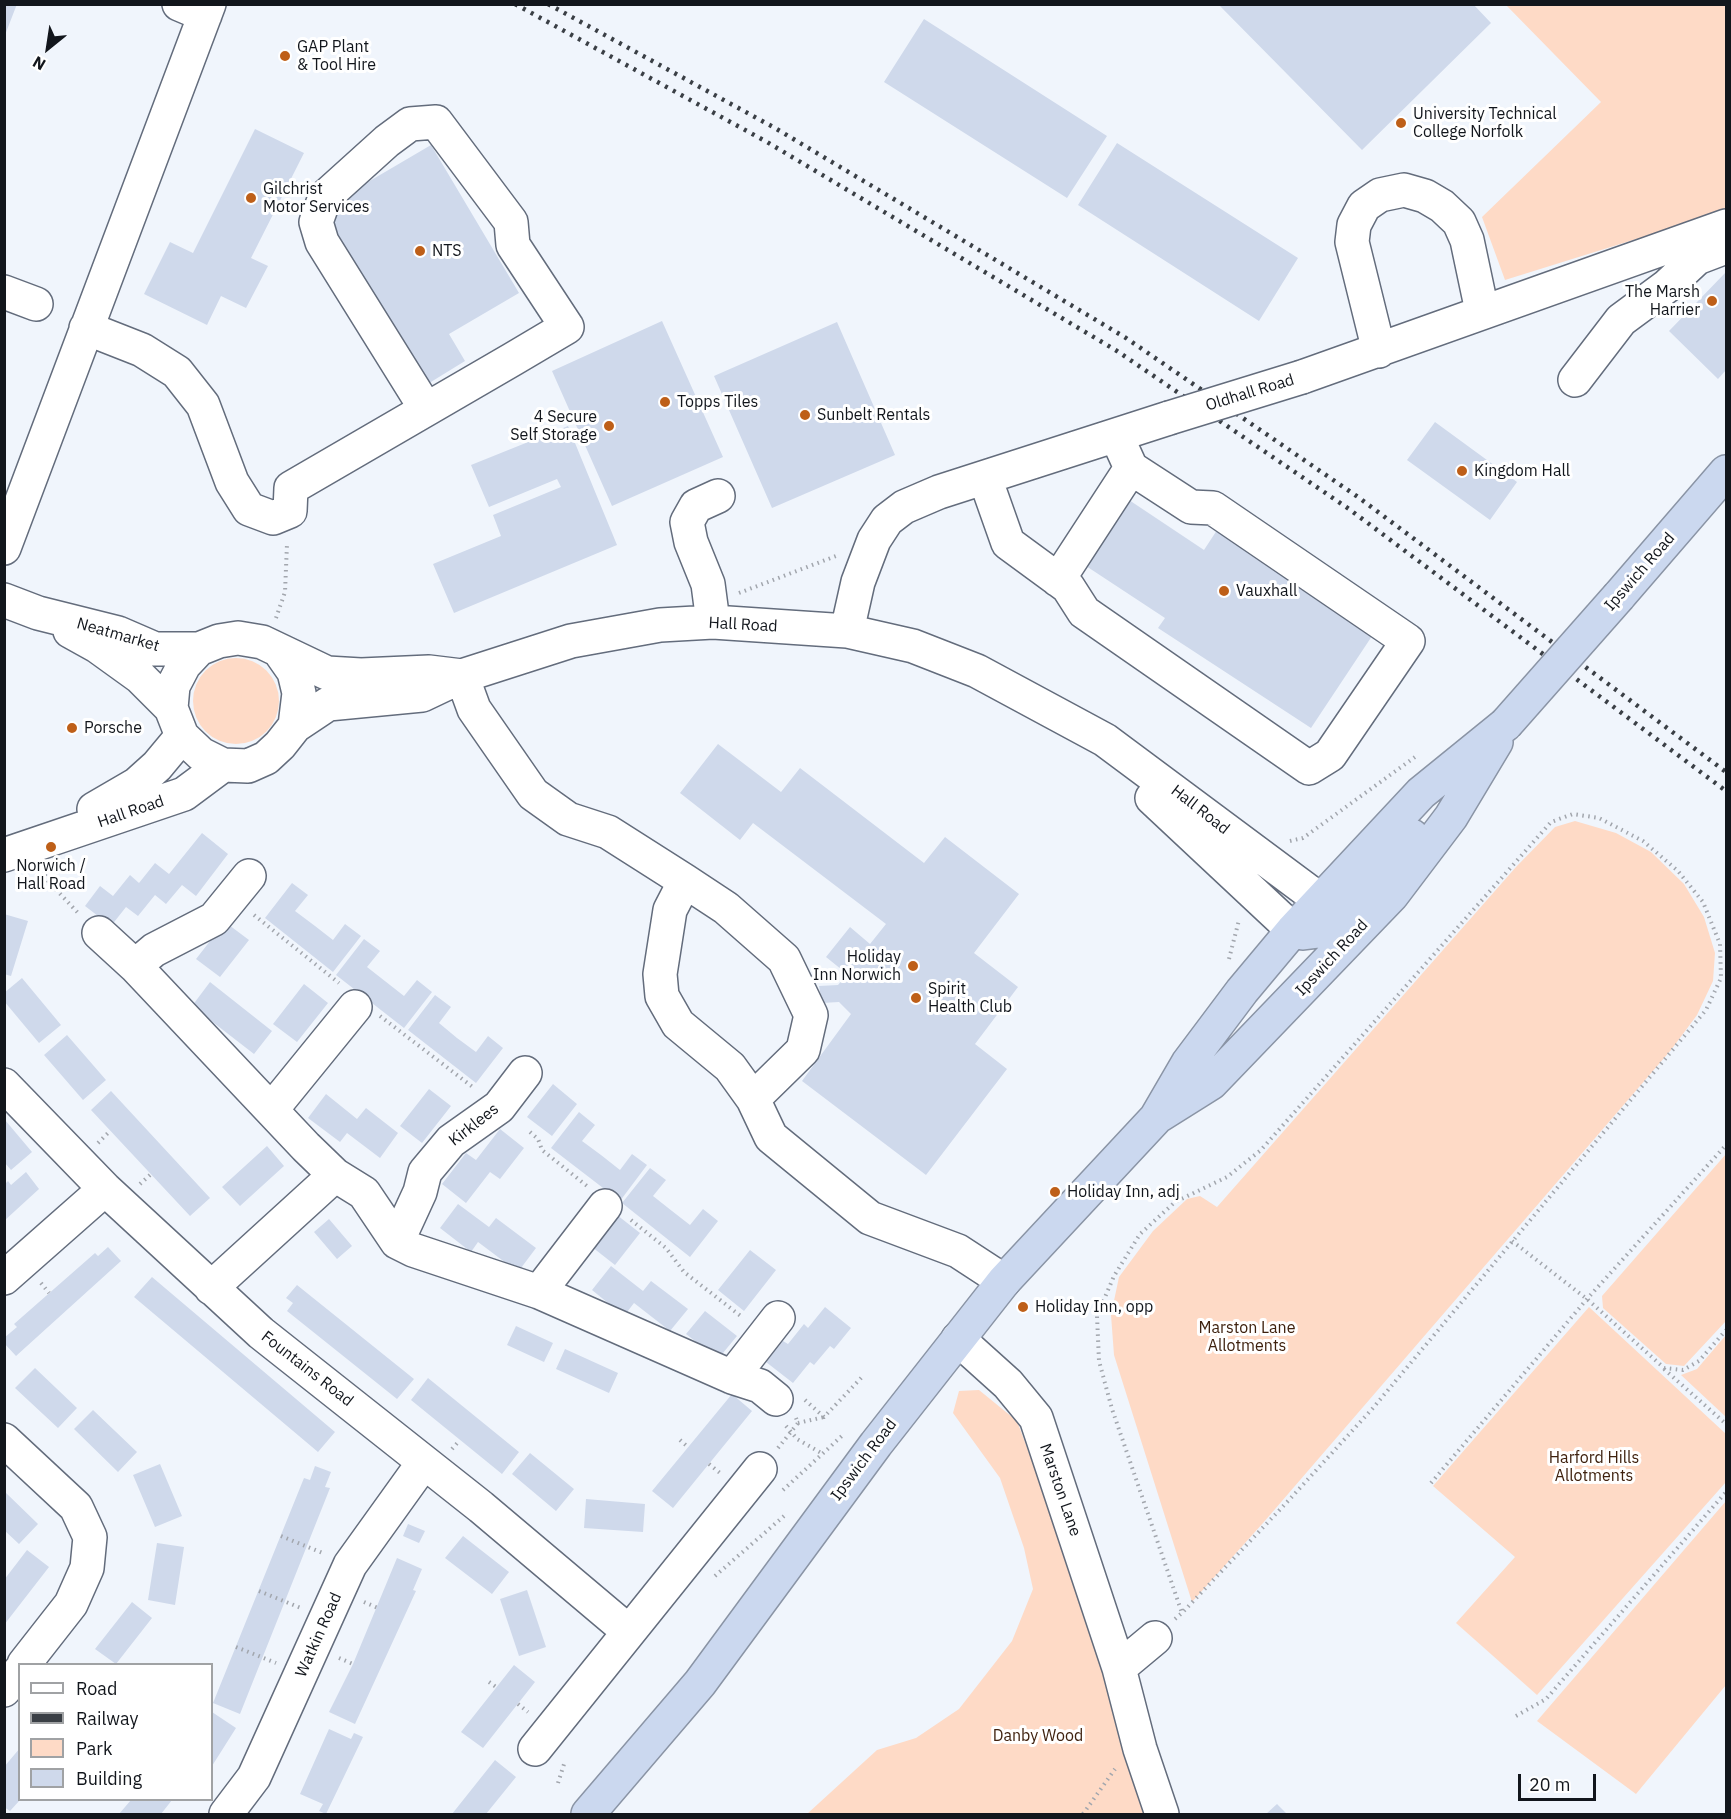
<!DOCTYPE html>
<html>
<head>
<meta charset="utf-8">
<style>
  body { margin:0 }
  #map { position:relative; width:1731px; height:1819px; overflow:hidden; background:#f0f5fc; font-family:"IBM Plex Sans",sans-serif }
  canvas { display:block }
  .frame { position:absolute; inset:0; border:6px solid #12161c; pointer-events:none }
  .legend { position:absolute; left:18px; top:1663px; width:195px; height:138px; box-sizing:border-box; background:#fff; border:2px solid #a0a2a4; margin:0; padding:8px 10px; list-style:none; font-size:18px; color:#12161c }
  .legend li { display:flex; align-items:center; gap:12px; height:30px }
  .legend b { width:30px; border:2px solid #a0a2a4 }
  .north { position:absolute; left:18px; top:18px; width:60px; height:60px; -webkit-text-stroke:4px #fff; paint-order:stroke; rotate:210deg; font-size:16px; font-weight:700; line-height:24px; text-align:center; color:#12161c }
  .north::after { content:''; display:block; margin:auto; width:21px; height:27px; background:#12161c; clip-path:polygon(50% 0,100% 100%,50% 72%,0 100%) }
  .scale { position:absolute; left:1518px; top:1774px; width:78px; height:27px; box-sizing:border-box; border:3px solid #12161c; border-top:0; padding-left:8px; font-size:18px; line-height:21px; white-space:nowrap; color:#12161c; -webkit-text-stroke:4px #fff; paint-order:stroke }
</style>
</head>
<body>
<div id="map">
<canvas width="1731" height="1819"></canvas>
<div class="frame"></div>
<ul class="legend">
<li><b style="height:8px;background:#fff"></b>Road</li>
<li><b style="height:8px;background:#3a3f45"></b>Railway</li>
<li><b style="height:16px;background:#fedac6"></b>Park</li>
<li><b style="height:16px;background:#cfd9eb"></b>Building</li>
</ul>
<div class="north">N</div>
<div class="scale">20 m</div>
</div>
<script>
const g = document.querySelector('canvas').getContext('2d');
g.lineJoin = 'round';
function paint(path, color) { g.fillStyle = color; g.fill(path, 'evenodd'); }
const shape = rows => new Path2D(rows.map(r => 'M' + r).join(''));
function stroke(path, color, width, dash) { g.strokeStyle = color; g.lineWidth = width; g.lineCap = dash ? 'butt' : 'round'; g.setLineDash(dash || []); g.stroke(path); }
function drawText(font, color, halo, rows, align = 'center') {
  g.font = font + ' "IBM Plex Sans",sans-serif'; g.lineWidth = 6; g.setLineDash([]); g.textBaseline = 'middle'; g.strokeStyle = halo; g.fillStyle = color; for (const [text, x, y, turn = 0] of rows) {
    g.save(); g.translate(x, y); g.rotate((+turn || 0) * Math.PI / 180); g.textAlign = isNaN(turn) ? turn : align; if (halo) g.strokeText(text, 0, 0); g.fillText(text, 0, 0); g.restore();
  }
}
const green = shape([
  [1506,5,1726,5,1726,211,1505,280,1482,217,1601,102],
  '193 701a43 43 0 1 1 86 0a43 43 0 1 1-86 0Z',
  [1575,821,1616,833,1651,852,1684,884,1704,917,1715,953,1713,981,1697,1015,1671,1050,1263,1523,1192,1602,1114,1355,1111,1315,1119,1277,1153,1231,1187,1199,1200,1196,1217,1207,1516,867,1555,827],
  [1726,1154,1726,1321,1684,1366,1666,1364,1603,1308,1602,1296],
  [1589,1307,1726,1434,1726,1482,1537,1695,1456,1623,1515,1557,1433,1486],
  [1726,1335,1726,1417,1681,1375,1697,1369],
  [979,1390,1017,1421,1078,1583,1114,1715,1150,1814,807,1814,877,1750,916,1738,959,1709,1012,1641,1033,1589,1024,1548,1000,1478,953,1413,959,1391],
  [1726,1501,1726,1685,1636,1794,1537,1721]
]);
const building = shape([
  [4,4,17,4,5,35,4,35],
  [1218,4,1473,4,1491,23,1362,150],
  [924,19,1107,136,1067,198,884,82],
  [255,129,304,153,251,258,268,266,246,308,221,296,207,325,144,294,170,242,193,253],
  [1117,143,1298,258,1259,321,1078,205],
  [431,145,519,293,449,334,465,361,426,385,322,209],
  [1726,272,1726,370,1718,379,1669,331],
  [662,321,723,457,612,506,552,371],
  [837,322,895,455,772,508,714,376],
  [1435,422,1517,482,1490,520,1407,460],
  [568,426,617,545,454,613,433,564,501,536,493,515,561,487,557,479,489,507,471,465],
  [1126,498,1204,550,1221,524,1378,627,1311,728,1158,628,1165,618,1083,564],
  [718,744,781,792,800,768,924,863,945,837,1019,894,974,953,1018,987,975,1044,1007,1069,926,1175,802,1081,851,1014,839,1002,822,1003,819,986,838,985,847,974,826,957,850,927,870,944,886,924,753,823,740,840,680,793],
  [202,833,228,854,196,896,182,885,166,904,155,895,138,916,126,907,111,926,85,906,100,886,113,896,130,875,139,883,155,863,169,874],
  [292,883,308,895,295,911,315,926,333,940,345,924,361,936,333,972,265,918],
  [4,914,28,921,11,976,4,974],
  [225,922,249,940,220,977,196,959],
  [364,939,380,951,367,967,404,996,417,980,432,992,404,1028,336,975],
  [22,978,61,1025,39,1043,4,1001,4,993],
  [210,982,272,1031,254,1054,192,1006],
  [304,984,328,1003,297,1042,273,1024],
  [435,995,451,1007,439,1023,457,1038,476,1052,488,1036,503,1048,476,1083,408,1030],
  [67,1035,106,1080,83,1100,44,1055],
  [553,1084,577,1104,552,1136,527,1117],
  [429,1089,451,1106,422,1143,400,1126],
  [111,1091,210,1198,190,1216,91,1110],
  [326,1094,357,1119,366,1108,398,1133,380,1158,347,1133,340,1142,308,1118],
  [579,1112,595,1125,582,1141,601,1155,620,1170,632,1154,647,1165,620,1201,551,1148],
  [5,1120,32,1152,11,1170,5,1163],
  [500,1129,524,1148,500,1179,490,1172,466,1203,442,1184,466,1153,476,1160],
  [267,1146,284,1166,240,1206,222,1187],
  [650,1168,666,1180,653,1196,672,1211,690,1225,703,1209,718,1221,690,1257,622,1203],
  [26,1172,39,1189,4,1221,4,1185,8,1181,11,1185],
  [458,1204,489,1227,496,1218,536,1248,518,1272,478,1242,471,1252,440,1228],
  [617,1215,640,1233,615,1265,592,1247],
  [329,1219,352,1246,337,1259,314,1232],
  [108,1247,121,1261,16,1356,4,1343,4,1338,17,1327,14,1324,95,1253,98,1256],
  [750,1250,776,1270,744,1311,718,1290],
  [611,1266,643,1291,651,1281,688,1309,670,1331,634,1303,624,1316,592,1290],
  [152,1277,335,1432,318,1452,134,1297],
  [297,1285,414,1379,397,1399,287,1311,293,1303,286,1298],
  [825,1307,851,1328,834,1349,830,1346,814,1365,810,1362,793,1383,766,1362,783,1341,788,1344,804,1324,808,1328],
  [705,1311,737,1336,718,1359,686,1334],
  [516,1326,553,1343,544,1362,507,1345],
  [565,1349,618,1373,609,1393,556,1369],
  [35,1368,77,1408,58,1428,15,1388],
  [428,1378,519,1452,502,1474,411,1400],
  [732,1394,752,1411,673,1508,652,1491],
  [93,1410,137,1452,118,1472,74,1429],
  [530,1453,574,1489,556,1511,512,1474],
  [160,1464,182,1516,155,1527,133,1475],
  [315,1466,331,1472,325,1487,330,1488,240,1714,213,1703,304,1478,310,1480],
  [4,1491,38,1524,19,1544,4,1530],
  [586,1499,645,1504,643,1532,584,1528],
  [408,1524,425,1531,419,1543,403,1536],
  [463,1536,509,1572,492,1594,445,1558],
  [157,1543,184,1547,175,1605,148,1600],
  [27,1550,49,1567,4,1625,4,1580],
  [397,1558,422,1569,413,1590,416,1591,355,1724,329,1712,353,1664],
  [527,1590,546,1647,519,1656,500,1599],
  [132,1602,152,1618,116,1664,95,1649],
  [514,1665,535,1682,483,1748,461,1732],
  [212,1712,236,1728,212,1766],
  [329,1729,351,1739,354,1733,363,1737,326,1814,319,1811,323,1804,300,1794],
  [20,1748,20,1800,10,1811,4,1807,4,1767],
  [495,1760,516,1777,486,1814,452,1814],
  [131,1800,172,1800,161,1814,119,1814],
  [1277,1804,1287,1814,1266,1814]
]);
const path = shape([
  [739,593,836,556],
  [276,618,285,592,287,544],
  [1290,841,1303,838,1415,757],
  [45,875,48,881,80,915],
  [254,915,339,983],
  [1229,959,1239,920],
  [380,1016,474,1088],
  [530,1132,538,1139,542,1150,587,1186],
  [98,1143,110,1131],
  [140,1184,151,1174],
  [631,1220,666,1248,684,1272,742,1317],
  [1512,1241,1587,1299,1664,1368,1683,1370,1699,1361,1726,1330],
  [41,1283,49,1293],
  [1664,1369,1726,1424],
  [805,1400,824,1417,863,1376],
  [798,1423,824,1417],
  [786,1426,797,1439,823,1454],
  [680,1440,688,1447],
  [778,1448,798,1423,796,1418],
  [452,1449,460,1440],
  [709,1464,720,1473],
  [1431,1483,1587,1299,1726,1145],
  [783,1490,844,1434],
  [281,1536,325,1554],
  [715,1576,784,1516],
  [259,1591,301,1608],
  [364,1602,378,1608],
  [1175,1619,1182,1613,1289,1500,1373,1408,1706,1010,1721,978,1720,944,1703,902,1678,871,1643,841,1599,818,1573,814,1551,822,1261,1150,1227,1177,1175,1202,1140,1234,1114,1276,1097,1316,1099,1361,1112,1409,1182,1613],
  [236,1647,276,1663],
  [339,1658,353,1664],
  [489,1682,496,1687],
  [518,1704,528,1712],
  [1516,1716,1546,1699,1726,1492],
  [558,1783,565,1761],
  [1083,1814,1115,1769]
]);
const minor = shape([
  [179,4,205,15],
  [4,292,36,304],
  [86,328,142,350,177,372,203,405,232,482,249,509,273,518,290,511,291,488,513,359,567,327,513,245,511,222,436,122,410,124,387,141,325,197,316,222,322,242,426,409],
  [1379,351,1352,242,1354,225,1364,206,1380,195,1404,190,1425,196,1442,206,1459,222,1467,240,1482,311],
  [1302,377,1726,226],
  [1575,380,1621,320,1667,286,1697,258,1726,247],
  [985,478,1008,543,1068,587,1084,612,1309,768,1330,755,1408,641,1213,508,1191,507,1131,468,1116,435],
  [4,548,209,4],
  [1058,580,1131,468],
  [4,600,38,613,118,633,155,649,199,649],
  [713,622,708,584,691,542,687,522,696,506,718,496],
  [70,631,97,646,140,677,171,708],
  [847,631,858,582,874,540,887,520,904,507,939,492,1169,418],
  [280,652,294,672,299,693,295,726],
  [462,676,429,672,361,675,327,673,262,642,238,638,219,641,199,649,184,665,173,686,171,708,182,736,201,754,223,765,248,766,266,758,280,745,295,726,328,704,422,695,462,676,571,641,660,625,713,622,847,631,913,646,977,671,1105,740,1320,900,1333,927],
  [462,676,474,709,533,794,568,819,608,832,685,881,726,908,784,959,811,1015,803,1050,753,1099],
  [1152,798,1293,930],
  [94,809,137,784,157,766,182,736],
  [4,855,184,794,223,765],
  [685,881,670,910,660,974,662,996,678,1024,730,1067,753,1099,771,1137,870,1218,958,1251,1004,1281],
  [99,933,135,966,306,1147,335,1175,364,1193,397,1242,413,1250,539,1292,732,1377,760,1386,776,1399],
  [135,966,154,950,214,919,249,876],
  [4,1085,105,1189,261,1333,481,1507,628,1631],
  [272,1109,355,1007],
  [397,1242,420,1192,425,1172,451,1141,499,1107,525,1073],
  [4,1278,105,1189],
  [211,1288,335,1175],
  [539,1292,605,1206],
  [958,1339,1008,1384,1036,1418,1119,1668,1140,1749,1162,1814],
  [732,1377,778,1318],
  [4,1440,76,1507,90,1537,87,1568,71,1604,24,1664],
  [1119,1668,1155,1638],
  [4,1690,20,1671],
  [535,1749,760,1469],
  [226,1814,254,1777,350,1565,424,1462]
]);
const highway = shape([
  [1619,596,1726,472],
  [1293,930,1303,933,1319,931,1333,924,1412,836],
  [1160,1115,1211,1083,1392,895,1451,817,1496,742],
  [588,1814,700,1683,876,1444,1004,1281,1156,1118,1188,1063,1242,991,1293,930,1421,793,1506,724]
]);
const rail = shape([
  [515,4,767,142,1117,351,1349,509,1726,791],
  [548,4,775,128,1126,338,1358,497,1726,772]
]);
const minorBridge = shape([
  [1169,418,1302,377]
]);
const highwayBridge = shape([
  [1506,724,1619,596]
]);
const markers = [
  [285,56,6,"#be5f18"],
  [1401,123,6,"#be5f18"],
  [251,198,6,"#be5f18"],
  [420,251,6,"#be5f18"],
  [1712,301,6,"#be5f18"],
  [665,402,6,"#be5f18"],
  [805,415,6,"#be5f18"],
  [609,426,6,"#be5f18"],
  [1462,471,6,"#be5f18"],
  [1224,591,6,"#be5f18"],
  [72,728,6,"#be5f18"],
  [51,847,6,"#be5f18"],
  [913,966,6,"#be5f18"],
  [916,998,6,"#be5f18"],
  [1055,1192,6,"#be5f18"],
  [1023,1307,6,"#be5f18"]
];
const poiNames = [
  ["GAP Plant",297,47],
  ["& Tool Hire",297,65],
  ["University Technical",1413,114],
  ["College Norfolk",1413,132],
  ["Gilchrist",263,189],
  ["Motor Services",263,207],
  ["NTS",432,251],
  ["The Marsh",1700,292,"right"],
  ["Harrier",1700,310,"right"],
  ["Topps Tiles",677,402],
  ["Sunbelt Rentals",817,415],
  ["4 Secure",597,417,"right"],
  ["Self Storage",597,435,"right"],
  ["Kingdom Hall",1474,471],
  ["Vauxhall",1236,591],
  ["Porsche",84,728],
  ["Norwich /",51,866,"center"],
  ["Hall Road",51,884,"center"],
  ["Holiday",901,957,"right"],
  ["Inn Norwich",901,975,"right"],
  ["Spirit",928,989],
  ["Health Club",928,1007],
  ["Holiday Inn, adj",1067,1192],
  ["Holiday Inn, opp",1035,1307]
];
const streetNames = [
  ["Oldhall Road",1250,393,-17],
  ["Ipswich Road",1640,572,-49],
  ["Hall Road",743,625,3],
  ["Neatmarket",118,635,16],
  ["Hall Road",1200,810,38],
  ["Hall Road",131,812,-19],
  ["Ipswich Road",1332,958,-47],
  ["Kirklees",474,1125,-38],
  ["Fountains Road",307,1369,38],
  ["Ipswich Road",864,1460,-53],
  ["Marston Lane",1060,1490,71],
  ["Watkin Road",319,1635,-66]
];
const parkNames = [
  ["Marston Lane",1247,1328],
  ["Allotments",1247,1346],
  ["Harford Hills",1594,1458],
  ["Allotments",1594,1476],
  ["Danby Wood",1038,1736]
];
paint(green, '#fedac6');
paint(building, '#cfd9eb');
stroke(minor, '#636c7c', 36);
stroke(highway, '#8a94a5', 36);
stroke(path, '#a2a6ad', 4, [1.5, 4.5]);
stroke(minor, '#fff', 33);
stroke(highway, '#cbd8ef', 33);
stroke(rail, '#3a3f45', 4.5, [3, 6]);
stroke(minorBridge, '#636c7c', 36, []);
stroke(highwayBridge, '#8a94a5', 36, []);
stroke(minorBridge, '#fff', 33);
stroke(highwayBridge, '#cbd8ef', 33);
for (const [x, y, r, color] of markers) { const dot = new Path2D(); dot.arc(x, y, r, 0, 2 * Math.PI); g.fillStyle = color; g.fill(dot); stroke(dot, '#fff', 2); }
drawText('16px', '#12161c', '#fff', poiNames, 'left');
drawText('16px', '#12161c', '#fff', streetNames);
drawText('16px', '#3e210e', '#fff', parkNames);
</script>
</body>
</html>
